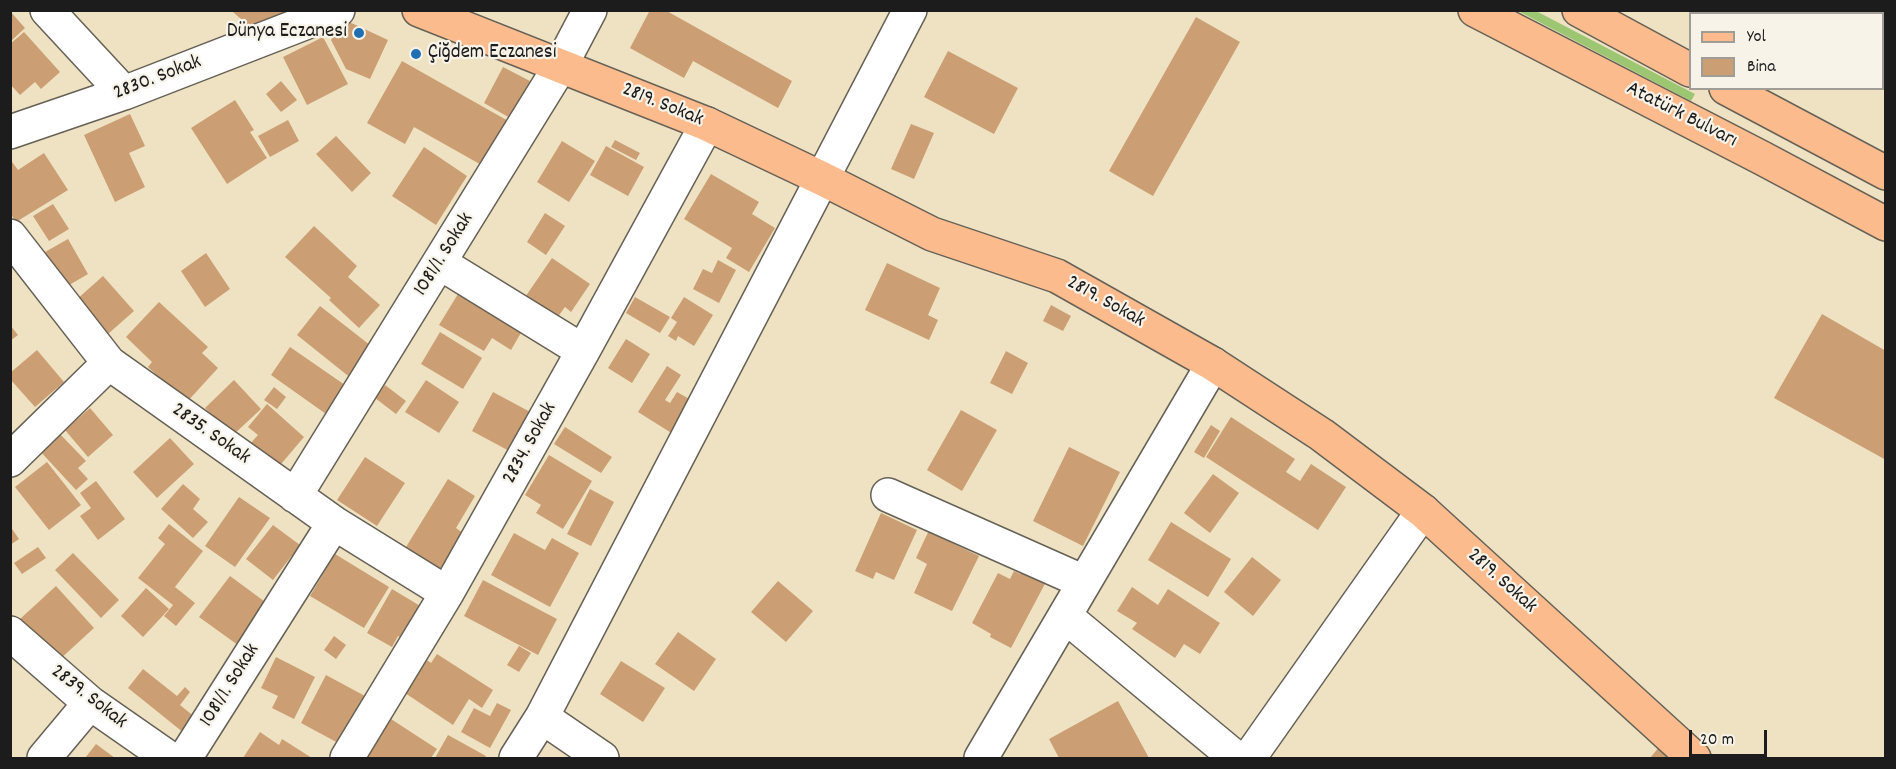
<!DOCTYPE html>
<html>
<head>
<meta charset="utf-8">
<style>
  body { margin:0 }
  #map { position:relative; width:1896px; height:769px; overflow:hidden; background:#eee2c3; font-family:Dekko,sans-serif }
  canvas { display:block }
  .frame { position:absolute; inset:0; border:12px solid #1c1c1c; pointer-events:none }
  .legend { position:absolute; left:1689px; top:12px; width:195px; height:78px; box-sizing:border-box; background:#f7f3e8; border:2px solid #9f9d96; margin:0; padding:8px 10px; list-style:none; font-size:18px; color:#1c1c1c }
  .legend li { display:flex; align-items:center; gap:12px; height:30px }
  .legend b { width:30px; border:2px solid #9f9d96 }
  .scale { position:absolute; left:1689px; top:730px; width:78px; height:27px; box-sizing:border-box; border:3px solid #1c1c1c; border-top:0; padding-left:8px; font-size:18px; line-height:21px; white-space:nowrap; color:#1c1c1c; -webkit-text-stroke:4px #f7f3e8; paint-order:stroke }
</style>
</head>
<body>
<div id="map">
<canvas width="1896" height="769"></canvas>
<div class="frame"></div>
<ul class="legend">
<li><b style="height:8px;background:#fbbb8d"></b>Yol</li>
<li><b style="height:16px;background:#cb9f73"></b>Bina</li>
</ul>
<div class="scale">20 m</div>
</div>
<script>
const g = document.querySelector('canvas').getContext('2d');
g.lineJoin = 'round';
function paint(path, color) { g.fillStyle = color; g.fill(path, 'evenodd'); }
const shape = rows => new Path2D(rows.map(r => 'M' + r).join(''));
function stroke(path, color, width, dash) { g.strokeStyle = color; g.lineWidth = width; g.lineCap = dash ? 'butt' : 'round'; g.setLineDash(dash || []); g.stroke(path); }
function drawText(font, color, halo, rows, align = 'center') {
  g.font = font + ' Dekko,sans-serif'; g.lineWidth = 4.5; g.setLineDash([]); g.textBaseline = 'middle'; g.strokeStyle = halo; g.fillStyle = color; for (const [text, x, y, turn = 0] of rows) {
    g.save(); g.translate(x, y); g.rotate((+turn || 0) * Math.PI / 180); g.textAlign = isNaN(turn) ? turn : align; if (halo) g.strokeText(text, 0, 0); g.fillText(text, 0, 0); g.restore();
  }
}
const green = shape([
  [1518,11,1536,11,1695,94,1691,101]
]);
const building = shape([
  [235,10,306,10,260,36,233,12],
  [650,10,665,10,792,81,778,108,693,61,684,78,630,48],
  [10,11,25,28,10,42],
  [1196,17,1240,42,1153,196,1109,171],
  [345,20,388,40,370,79,346,69,331,40],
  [24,32,60,72,41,89,35,82,20,95,10,84,10,44],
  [323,37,348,84,307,105,283,57],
  [948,51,1018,88,994,134,924,97],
  [402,61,510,122,485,167,414,127,405,144,367,123],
  [503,67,530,81,510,118,484,103],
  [281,81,297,100,281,112,266,94],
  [235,100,254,130,250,132,267,158,227,184,191,128],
  [130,114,145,146,129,153,145,187,115,202,84,135],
  [288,120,299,141,270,157,258,136],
  [911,124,934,133,914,179,891,169],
  [336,136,371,173,352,192,316,154],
  [615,140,640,153,636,160,611,147],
  [562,141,595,161,569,202,537,182],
  [606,146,644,167,628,196,590,175],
  [424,147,467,176,436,225,392,196],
  [44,153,68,190,16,222,10,213,10,159,18,170],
  [711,174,759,202,752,214,775,228,749,272,726,258,732,248,684,219],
  [53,204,69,229,49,241,33,216],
  [545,213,565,226,546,255,527,242],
  [314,226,357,266,348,277,380,305,359,328,329,300,331,298,285,257],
  [68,239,88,274,59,291,38,256],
  [206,253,230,289,205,307,181,271],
  [552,258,590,284,571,312,565,307,552,325,521,303],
  [718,260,736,270,719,303,693,289,703,269,712,273],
  [887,263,940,288,928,315,938,320,929,340,865,310],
  [103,276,134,311,108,334,76,300],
  [458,294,522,331,511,350,492,338,484,351,439,325],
  [635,297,670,317,660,333,626,313],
  [684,297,713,315,694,346,678,336,676,341,668,336,677,322,671,318],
  [159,302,208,347,202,353,218,368,186,403,148,367,152,362,126,337],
  [1051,305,1071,316,1063,331,1043,321],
  [320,306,375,349,352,379,297,335],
  [1822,314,1886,351,1886,460,1774,398],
  [10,325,18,335,10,341],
  [440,332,482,358,463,389,421,364],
  [626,339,650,354,632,383,608,368],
  [290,347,345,385,326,414,271,375],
  [37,350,64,382,35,407,10,379,10,373],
  [1006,351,1028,363,1012,394,990,383],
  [667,366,681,375,665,400,670,403,677,392,691,400,673,434,638,412],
  [234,380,261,409,232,436,205,408],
  [426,380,459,402,439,433,405,412],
  [385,385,406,401,396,414,375,398],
  [274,387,286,397,277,409,264,400],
  [493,392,534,414,513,453,472,431],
  [267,404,304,437,276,470,248,446,258,435,248,427],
  [90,408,113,435,88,457,65,430],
  [961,410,997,430,962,491,927,470],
  [1231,417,1295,459,1286,472,1300,481,1311,464,1346,487,1318,530,1206,457],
  [1211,425,1220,431,1204,458,1194,452],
  [565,427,612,457,601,473,554,444],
  [58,432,86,461,78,468,88,479,76,490,39,450],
  [170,438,194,464,157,498,133,472],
  [1069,447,1120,472,1083,546,1033,521],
  [549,455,592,481,563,529,536,513,541,505,525,495],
  [365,457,405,483,377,526,337,500],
  [47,462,81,505,49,530,15,487],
  [1213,474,1239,493,1210,533,1184,513],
  [448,479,475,496,456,528,463,533,440,569,406,547],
  [96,481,125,519,98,540,80,516,91,508,80,493],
  [183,484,200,499,193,509,208,522,193,538,161,509],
  [590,489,614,502,591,546,567,534],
  [239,497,270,518,235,567,205,546],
  [881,513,917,530,894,580,876,572,873,579,855,571],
  [1171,522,1231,559,1208,597,1148,560],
  [169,524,203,551,175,587,195,603,176,626,164,616,173,605,138,578,165,544,158,538],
  [273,525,300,545,273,580,246,559],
  [10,526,19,539,10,545],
  [930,528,946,536,944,539,979,556,952,611,914,593,927,564,916,558],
  [514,533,545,550,552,538,579,553,550,607,491,575],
  [38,547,46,558,22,574,14,563],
  [73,553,119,600,101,618,55,570],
  [335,554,389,587,364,628,310,596],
  [1252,557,1281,580,1253,616,1224,592],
  [1025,565,1048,578,1011,648,990,637,991,634,972,623,998,573,1010,579,1014,571,1020,574],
  [230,576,272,607,242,648,199,617],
  [483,580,557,619,538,655,464,616],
  [778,581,813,611,786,642,751,612],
  [56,586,94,628,58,661,20,619],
  [1132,587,1158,605,1168,589,1220,623,1200,654,1184,644,1175,658,1132,629,1137,623,1117,611],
  [146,588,169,609,143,637,121,616],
  [392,589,427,610,409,642,398,636,392,647,367,633],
  [678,632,716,659,694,691,655,664],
  [334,636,346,645,336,659,324,650],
  [519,646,531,653,519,672,507,665],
  [437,654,493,690,482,708,469,699,453,725,402,691,424,658,431,663],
  [276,657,315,677,294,719,272,708,278,696,261,688],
  [621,661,665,688,643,722,600,694],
  [143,669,177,696,185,687,190,692,180,705,196,718,184,733,128,688],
  [326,675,365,696,340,744,301,723],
  [1118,701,1149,758,1059,758,1049,739],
  [497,703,511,710,490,748,461,732,474,708,490,716],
  [391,719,437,749,431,758,365,758],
  [260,732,279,745,282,739,312,758,243,758],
  [448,735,486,756,485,758,435,758],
  [96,744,115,758,85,758],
  [1660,746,1675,758,1650,758]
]);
const minor = shape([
  [47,10,124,93],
  [10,132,124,93,338,10],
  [10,236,109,363,334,523,447,593],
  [440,263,583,351],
  [10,460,109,363],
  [888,495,1084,582],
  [295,496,561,65,590,10],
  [1065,616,1236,758],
  [10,633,90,703,169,758],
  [542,717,602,758],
  [44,758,90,703],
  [185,758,334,523],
  [347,758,447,593,583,351,707,124],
  [516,758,542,717,910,10],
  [981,758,1213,364],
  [1249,758,1423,511]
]);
const major = shape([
  [419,10,707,124,823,179,932,234,1057,276,1213,364,1322,435,1423,511,1694,758]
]);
const highway = shape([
  [1475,10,1762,158,1886,224],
  [1579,10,1690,70],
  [1726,88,1886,173]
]);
const markers = [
  [359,33,6,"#1f6fb2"],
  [416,54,6,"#1f6fb2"]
];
const poiNames = [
  ["Dünya Eczanesi",347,33],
  ["Çiğdem Eczanesi",428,54,"left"]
];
const streetNames = [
  ["2830. Sokak",158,79,-21],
  ["2819. Sokak",662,106,22],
  ["Atatürk Bulvarı",1681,116,27],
  ["1081/1. Sokak",445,255,-58],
  ["2819. Sokak",1105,303,29],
  ["2835. Sokak",210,435,35],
  ["2834. Sokak",531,444,-61],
  ["2819. Sokak",1501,582,42],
  ["1081/1. Sokak",231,686,-58],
  ["2839. Sokak",88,698,38]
];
paint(green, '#9cc672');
paint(building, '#cb9f73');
stroke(minor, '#666156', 36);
stroke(major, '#666156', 36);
stroke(highway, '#666156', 36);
stroke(minor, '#fff', 33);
stroke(major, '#fbbb8d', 33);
stroke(highway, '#fbbb8d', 33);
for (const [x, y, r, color] of markers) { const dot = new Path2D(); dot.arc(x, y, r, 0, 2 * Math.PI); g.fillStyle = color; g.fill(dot); stroke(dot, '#f7f3e8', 2); }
drawText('21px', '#1c1c1c', '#f7f3e8', poiNames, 'right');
drawText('21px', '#1c1c1c', '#f7f3e8', streetNames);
</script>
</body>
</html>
